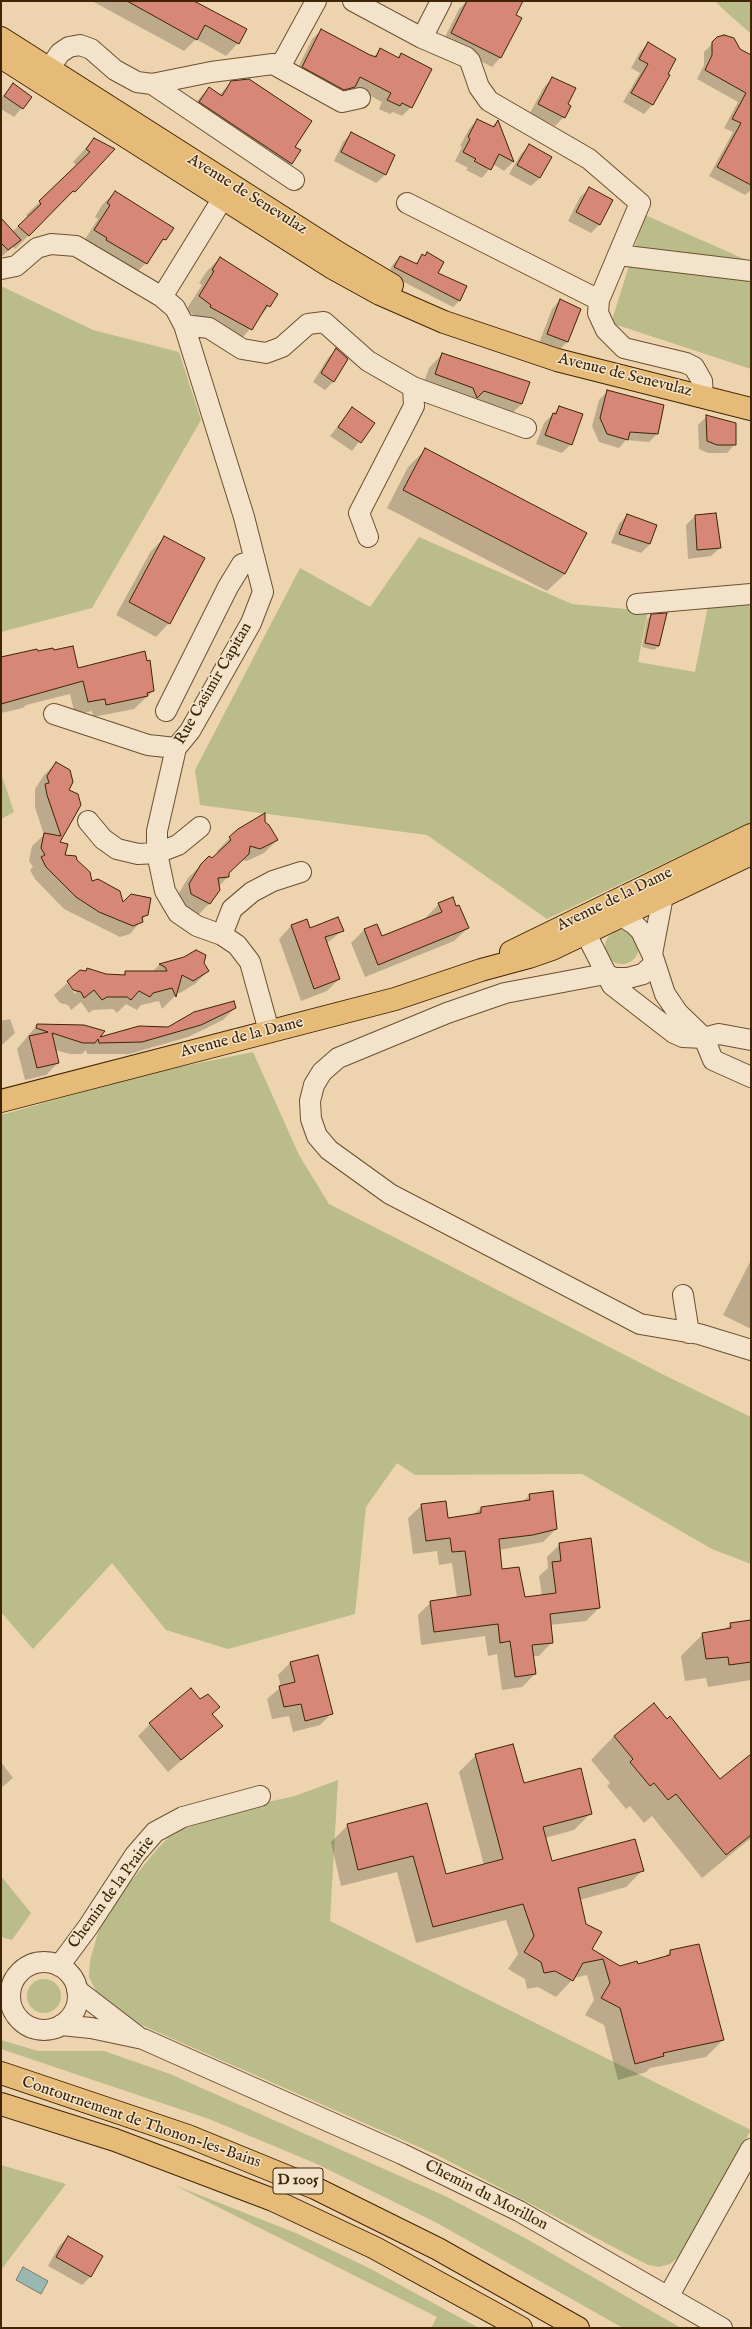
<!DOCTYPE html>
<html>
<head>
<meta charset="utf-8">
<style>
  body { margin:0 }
  #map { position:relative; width:752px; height:2329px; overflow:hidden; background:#edd4ae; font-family:"IM FELL English",serif }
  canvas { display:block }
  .frame { position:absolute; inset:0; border:2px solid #3f2405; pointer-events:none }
</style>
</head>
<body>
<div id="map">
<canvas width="752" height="2329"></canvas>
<div class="frame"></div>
</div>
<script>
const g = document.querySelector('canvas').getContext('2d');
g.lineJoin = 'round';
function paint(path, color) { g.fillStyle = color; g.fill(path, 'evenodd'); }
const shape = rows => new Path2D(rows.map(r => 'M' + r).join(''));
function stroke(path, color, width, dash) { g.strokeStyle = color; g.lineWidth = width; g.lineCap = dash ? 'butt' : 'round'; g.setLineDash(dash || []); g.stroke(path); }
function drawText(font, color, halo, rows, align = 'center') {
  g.font = font + ' "IM FELL English",serif'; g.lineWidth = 3; g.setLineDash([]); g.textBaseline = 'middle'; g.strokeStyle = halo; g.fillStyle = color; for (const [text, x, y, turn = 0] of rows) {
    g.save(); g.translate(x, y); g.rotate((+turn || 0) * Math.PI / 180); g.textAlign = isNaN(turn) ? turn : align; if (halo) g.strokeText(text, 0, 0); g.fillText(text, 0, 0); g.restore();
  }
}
const green = shape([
  [715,1,751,1,751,34,723,9],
  [645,215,751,262,751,369,611,323],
  [1,286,93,330,179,352,201,420,92,608,1,632],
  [419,537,572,604,648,611,638,662,695,672,708,606,751,601,751,822,547,919,427,835,200,805,195,770,300,568,370,607],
  [1,773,14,812,1,819],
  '605 947a17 17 0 1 1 34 0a17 17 0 1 1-34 0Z',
  [253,1052,299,1155,329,1204,666,1376,751,1417,751,1564,712,1549,582,1474,415,1475,397,1463,366,1507,355,1614,228,1649,166,1630,112,1563,33,1649,1,1612,1,1115,155,1072],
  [338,1780,330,1921,751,2130,679,2256,670,2264,659,2267,648,2265,437,2155,139,2024,100,1999,89,1977,90,1961,99,1929,116,1900,157,1849,169,1837,184,1829,245,1807,295,1796],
  [1,1876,31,1913,12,1940,1,1937],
  '27 1996a17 17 0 1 1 34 0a17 17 0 1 1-34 0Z',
  [1,2040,38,2051,104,2051,170,2074,445,2196,525,2238,681,2328,623,2328,437,2223,317,2164,209,2119,1,2049],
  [1,2165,66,2184,1,2270],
  [174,2185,298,2234,369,2268,479,2328,431,2328,437,2317]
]);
const water = shape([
  [23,2267,48,2281,41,2294,16,2280,23,2267]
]);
const shadow = shape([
  [92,1,194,1,238,43,226,56,196,39,184,51],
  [467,1,521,1,514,15,520,18,500,58,492,67,443,41,459,9],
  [321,31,373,57,380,50,397,58,401,54,411,107,402,116,393,112,390,114,379,109,382,102,354,87,345,96,294,76,312,39],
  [648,43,669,76,652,105,644,114,623,102,640,73,631,68,640,52],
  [713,43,751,56,751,190,745,195,709,176,733,132,724,128,738,102,697,79,704,65,704,52],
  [553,78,566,104,564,117,555,126,530,113,544,87],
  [232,82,300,151,291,164,278,177,187,115,196,102,209,88,219,95],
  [13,85,31,97,14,117,1,109,1,98],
  [477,120,491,127,498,121,513,162,504,171,493,164,482,178,466,170,468,168,455,161,462,147,460,146,469,129],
  [351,134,394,155,385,175,376,183,334,161,343,142],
  [94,139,114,150,15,249,13,247,1,257,1,235,12,232,28,217,26,215,77,166,73,162],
  [530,145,540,178,531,186,509,174,521,154],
  [589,189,600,224,591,233,568,221,580,197],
  [115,192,173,228,146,263,133,276,82,244,98,219,95,217,102,205],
  [427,253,437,274,460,300,453,307,388,274,393,264,400,257,415,264],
  [220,258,269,306,238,343,186,310,202,285,199,283,207,271],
  [560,300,579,309,567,342,558,351,539,343,552,309],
  [336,350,334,381,325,390,313,382,328,358],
  [442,354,522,404,508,417,422,387,429,368],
  [607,392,657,434,649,442,626,440,619,448,599,442,592,426,599,400],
  [560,407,571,444,562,453,536,444,544,423],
  [352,408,373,423,352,451,330,436],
  [707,416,735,444,727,453,708,453,699,449,698,425],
  [425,450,565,574,547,591,387,508,408,467],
  [715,514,720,548,711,556,688,559,686,525,695,516],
  [627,515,656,525,650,544,641,553,611,543,619,524],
  [164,538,169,623,156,637,116,615,151,551],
  [651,615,659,646,654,650,642,647,647,620],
  [1,658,77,669,149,662,153,691,134,709,93,717,92,711,75,715,70,694,26,705,23,708,1,713],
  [56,763,68,790,77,795,59,843,64,855,76,861,91,882,123,904,147,914,130,934,120,937,64,909,35,879,30,870,33,867,29,861,32,846,44,835,35,807,35,789,44,775],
  [264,823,277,840,264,853,247,861,242,860,228,873,228,877,219,886,219,890,209,904,196,917,176,898,188,878,209,857,212,860,218,853,217,851,230,838],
  [439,904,455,907,468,928,454,941,365,977,351,943,364,930,382,937,427,919,426,917],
  [306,921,309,929,343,930,326,944,339,979,327,991,301,1001,279,939,291,926],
  [184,958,203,963,208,971,195,984,180,993,176,992,175,996,162,1009,159,1001,141,1005,137,1010,126,1004,117,1013,113,1009,93,1010,89,1013,81,1002,71,1010,68,1005,60,1003,54,995,80,971,84,972,87,969,106,975,122,976,126,972,152,972,159,965],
  [67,983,69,983,76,993,75,994],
  [235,1008,223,1020,188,1037,129,1054,87,1054,86,1050,82,1054,70,1054,55,1050,58,1063,46,1075,25,1080,17,1049,37,1025,97,1039,168,1028],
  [10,1019,15,1033,1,1046,1,1021],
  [751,1260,751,1329,723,1315],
  [530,1495,556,1529,543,1542,499,1550,501,1570,524,1599,542,1596,539,1576,548,1568,547,1557,560,1544,599,1608,586,1621,550,1625,552,1642,539,1656,533,1656,535,1674,522,1687,502,1690,497,1654,488,1656,485,1636,421,1645,418,1615,431,1602,457,1598,452,1563,439,1565,437,1551,413,1554,408,1518,422,1505,447,1519,473,1515,481,1508,522,1502],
  [751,1621,751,1680,708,1687,706,1678,685,1681,681,1656,703,1634,724,1630,731,1624],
  [317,1656,332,1713,320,1725,293,1732,289,1716,272,1719,267,1699,281,1687,278,1675,290,1663],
  [212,1714,221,1726,168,1772,138,1736,150,1724],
  [614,1736,720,1780,751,1755,751,1838,702,1878,652,1816,644,1823,630,1806,626,1809,607,1786,610,1783,591,1760],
  [476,1755,523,1784,591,1813,574,1830,545,1838,551,1863,643,1870,626,1887,580,1900,591,1950,620,1967,637,1965,663,1958,671,1951,723,2040,706,2057,650,2068,646,2072,618,2080,604,2025,585,2015,594,2000,587,1975,574,1978,556,1997,538,1987,527,1989,525,1979,508,1969,518,1954,506,1920,416,1943,397,1872,341,1886,331,1842,348,1825,426,1804,445,1875,484,1865,459,1772],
  [1,1762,13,1778,1,1788],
  [68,2237,91,2276,82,2285,48,2266,59,2246]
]);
const building = shape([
  [127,1,194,1,247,29,239,44,205,25,197,40,127,1],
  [467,1,523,1,516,15,522,18,501,58,451,33,467,1],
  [321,29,370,55,376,57,380,48,399,58,401,53,432,69,412,108,402,103,400,106,387,100,391,93,360,77,355,87,344,90,302,67,321,29],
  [724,35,734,38,740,49,751,55,751,185,717,167,741,123,732,119,746,93,705,70,712,55,712,42,717,37,724,35],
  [648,42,676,59,668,74,670,75,653,105,631,93,648,64,639,59,648,42],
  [552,77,576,88,568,104,571,106,565,118,538,104,552,77],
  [249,79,312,121,295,147,301,150,292,164,199,102,209,87,222,96,231,81,249,79],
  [13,83,32,97,23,109,4,96,13,83],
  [477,119,494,127,498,120,514,162,499,154,491,170,474,161,476,159,463,152,470,139,468,137,477,119],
  [351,132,395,155,386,175,341,152,351,132],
  [94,138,115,149,75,192,73,191,29,236,18,226,41,204,39,201,90,152,86,149,94,138],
  [529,144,552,157,540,178,517,165,529,144],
  [589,187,613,200,600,225,576,212,589,187],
  [115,191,174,228,166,240,163,239,147,264,106,240,107,238,94,230,110,205,107,203,115,191],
  [1,218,21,240,8,250,1,243,1,218],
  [427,252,444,262,438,273,467,286,460,301,394,267,400,256,417,264,422,254,425,256,427,252],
  [220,257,278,294,270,307,267,305,252,330,210,307,211,305,199,296,214,271,212,270,220,257],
  [560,299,581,309,568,342,547,334,560,299],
  [336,348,348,359,334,382,321,373,336,348],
  [442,353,530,382,522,404,484,391,477,398,473,388,435,374,442,353],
  [607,390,664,405,658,434,630,432,628,440,607,434,600,418,607,390],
  [559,406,583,414,572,445,545,435,553,413,556,414,559,406],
  [352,407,375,423,361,443,338,427,352,407],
  [706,415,736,423,736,445,717,445,707,441,706,415],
  [425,448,587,533,565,574,403,490,425,448],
  [716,513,721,548,697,550,695,515,716,513],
  [627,514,657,525,650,544,619,534,627,514],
  [164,536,205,558,170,624,129,602,164,536],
  [667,613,659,646,645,643,651,614,667,613],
  [73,646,78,668,145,651,147,661,150,660,154,691,147,693,148,696,106,705,105,699,88,702,83,681,1,704,1,657,37,649,38,651,53,648,54,650,73,646],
  [56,762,70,770,73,782,69,790,78,794,81,805,60,842,68,844,65,855,76,856,77,860,90,872,92,881,98,879,120,891,123,902,131,894,151,898,148,915,142,917,143,922,133,926,99,912,76,897,46,867,41,857,45,855,41,848,44,833,61,836,47,795,45,784,49,783,47,776,56,762],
  [265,813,265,822,269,825,278,840,260,849,250,846,249,854,229,873,229,877,218,878,220,890,210,904,191,894,189,884,201,864,209,856,212,858,231,840,229,837,238,829,265,813],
  [453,897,456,906,459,905,469,928,378,965,364,929,377,924,382,936,442,912,438,903,453,897],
  [338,917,344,931,325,937,340,979,314,989,291,925,307,919,310,928,338,917],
  [196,950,206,955,204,963,209,971,193,981,182,975,176,997,172,988,153,993,150,997,139,991,131,1000,127,997,107,997,102,1000,94,990,84,998,81,992,73,990,67,981,80,970,86,971,87,968,106,974,125,975,125,971,167,971,165,967,159,964,184,957,196,950],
  [234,1001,236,1008,201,1025,142,1042,99,1043,98,1039,95,1043,83,1043,52,1033,59,1063,37,1068,29,1036,48,1032,36,1028,37,1024,84,1025,105,1031,100,1037,139,1026,168,1027,194,1012,234,1001],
  [553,1491,557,1529,533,1535,499,1539,502,1569,519,1567,525,1597,556,1593,552,1562,561,1561,559,1543,591,1538,600,1608,550,1614,553,1643,532,1645,536,1674,515,1677,510,1641,500,1643,498,1624,434,1632,430,1601,471,1595,465,1551,452,1552,450,1538,426,1541,421,1504,446,1501,448,1518,481,1513,481,1507,530,1500,529,1494,553,1491],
  [751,1620,751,1662,729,1665,728,1657,706,1659,702,1633,731,1628,730,1623,751,1620],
  [318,1655,333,1714,305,1721,301,1704,284,1707,279,1686,295,1682,290,1662,318,1655],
  [191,1688,200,1699,208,1694,220,1707,212,1714,223,1726,181,1760,149,1723,191,1688],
  [654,1703,667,1719,670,1716,720,1779,751,1754,751,1835,726,1855,676,1794,668,1800,654,1783,650,1786,630,1762,633,1759,614,1736,654,1703],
  [513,1744,524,1783,581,1768,592,1814,543,1827,552,1861,635,1839,644,1871,578,1888,586,1924,602,1932,592,1949,620,1966,637,1961,638,1964,670,1955,670,1950,699,1944,724,2040,663,2053,664,2056,635,2064,620,2008,601,1998,610,1983,603,1959,583,1963,573,1981,555,1971,544,1973,541,1962,524,1952,534,1936,523,1904,433,1927,413,1856,358,1870,347,1824,427,1803,446,1874,503,1859,475,1754,513,1744],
  [68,2236,103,2256,91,2277,56,2257,68,2236]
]);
const minor = shape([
  [353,1,422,38,466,57,470,61,479,87,489,101,589,159,640,203,599,300,598,313,606,330,624,348,686,363,694,367,702,381,703,396],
  [422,38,441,1],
  [280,67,316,1],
  [40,82,60,53,69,47,80,45,91,49,115,70,137,82,152,84,211,72,273,64,342,102,360,98],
  [152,84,294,180],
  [407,203,599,300],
  [618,255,751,271],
  [1,269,16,266,37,248,51,244,76,246,162,297,175,308,184,325,244,517,263,592,251,623,190,731,176,748,157,831,157,853,165,891,178,913,197,926,222,935,237,945,250,962,269,1031],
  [162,297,231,185],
  [184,325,209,328,242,349,266,353,282,347,308,324,324,322,368,361,413,387,526,428],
  [368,537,359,513,414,406,413,387],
  [637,604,751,594],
  [166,711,228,587,242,564,255,560],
  [54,714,148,745,176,748],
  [88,821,103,839,117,849,138,854,157,853,178,845,200,827],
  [609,908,634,924,641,931,652,954,665,994,678,1013,704,1038,713,1060,751,1077],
  [578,918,612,985,674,1033,683,1037,704,1038,719,1034,751,1040],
  [222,935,232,909,252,892,273,881,301,872],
  [652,954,663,896],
  [654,964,643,974,628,978,615,978,605,974,505,993,447,1013,338,1058,322,1072,314,1085,310,1101,311,1119,317,1136,329,1150,390,1194,640,1324,699,1334,751,1350],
  [683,1295,689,1333],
  '10 1996a34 34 0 1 1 68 0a34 34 0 1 1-68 0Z',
  [59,1966,88,1927,135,1855,155,1832,183,1817,260,1796],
  [77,1990,137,2036],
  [61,2025,91,2028,143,2039,402,2154,519,2211,722,2328],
  [668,2297,751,2149]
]);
const major = shape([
  [1,38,340,254,392,285],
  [1,57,331,267,380,294,444,322,557,360,751,409],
  [511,952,751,835],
  [1,1101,395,999,481,970,529,957,552,949,751,854]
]);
const highway = shape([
  [1,2073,188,2136,315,2188,438,2249,578,2328],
  [1,2104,115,2140,273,2200,375,2248,521,2328]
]);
const shields = [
  [298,2181,50]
];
const shieldNames = [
  ["D 1005",298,2181]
];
const streetNames = [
  ["Avenue de Senevulaz",247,195,32],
  ["Avenue de Senevulaz",625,376,14],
  ["Rue Casimir Capitan",214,684,-60],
  ["Avenue de la Dame",615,900,-26],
  ["Avenue de la Dame",242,1038,-14],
  ["Chemin de la Prairie",112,1893,-54],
  ["Contournement de Thonon-les-Bains",141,2123,19],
  ["Chemin du Morillon",486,2196,27]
];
paint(green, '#babc89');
paint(water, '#99b8af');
stroke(water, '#757d6b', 1);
paint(shadow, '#0003');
paint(building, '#d68777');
stroke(building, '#3f2405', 1);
stroke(minor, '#6a502f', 22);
stroke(major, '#3f2405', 24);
stroke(highway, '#3f2405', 24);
stroke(minor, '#f3e3ca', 20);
stroke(major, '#e6ba77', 22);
stroke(highway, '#e6ba77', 22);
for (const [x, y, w] of shields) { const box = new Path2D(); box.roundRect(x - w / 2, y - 13, w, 26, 3); g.fillStyle = '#f3e3ca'; g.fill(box); stroke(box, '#3f2405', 1); }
drawText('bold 15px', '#3f2405', null, shieldNames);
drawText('16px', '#3f2405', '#f3e3ca', streetNames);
</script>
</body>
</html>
